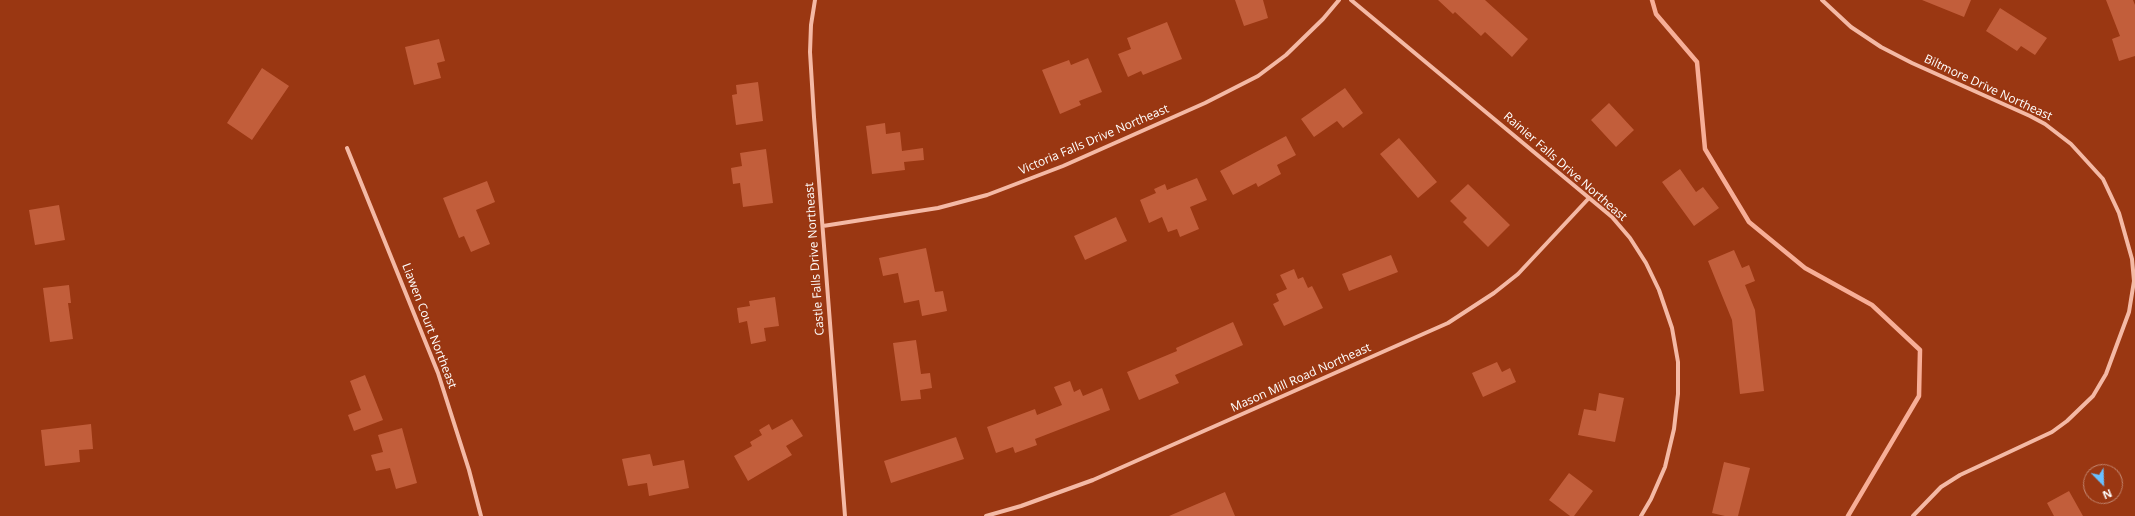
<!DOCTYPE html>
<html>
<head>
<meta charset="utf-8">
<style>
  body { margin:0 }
  #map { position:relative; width:2135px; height:516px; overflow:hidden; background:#9a3712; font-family:"Open Sans",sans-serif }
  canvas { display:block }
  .north { position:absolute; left:2083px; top:464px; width:40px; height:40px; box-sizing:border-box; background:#9a3712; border:1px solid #c28771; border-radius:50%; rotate:157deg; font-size:11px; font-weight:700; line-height:16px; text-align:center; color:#fff }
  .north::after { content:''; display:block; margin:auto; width:14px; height:18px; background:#68c0ff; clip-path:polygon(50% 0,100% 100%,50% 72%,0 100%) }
</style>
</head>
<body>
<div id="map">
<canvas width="2135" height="516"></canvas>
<div class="north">N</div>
</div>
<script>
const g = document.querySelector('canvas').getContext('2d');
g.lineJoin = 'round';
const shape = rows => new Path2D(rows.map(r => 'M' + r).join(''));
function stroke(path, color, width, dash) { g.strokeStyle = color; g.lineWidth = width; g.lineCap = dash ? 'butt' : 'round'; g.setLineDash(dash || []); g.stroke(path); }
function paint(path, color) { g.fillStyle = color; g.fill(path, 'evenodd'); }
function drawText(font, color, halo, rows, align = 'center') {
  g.font = font + ' "Open Sans",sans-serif'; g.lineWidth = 3; g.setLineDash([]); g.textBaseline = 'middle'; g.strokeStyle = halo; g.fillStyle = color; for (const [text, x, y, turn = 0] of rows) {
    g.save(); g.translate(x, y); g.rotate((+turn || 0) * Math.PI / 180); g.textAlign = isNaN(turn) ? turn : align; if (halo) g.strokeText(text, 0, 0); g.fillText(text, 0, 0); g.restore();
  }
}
const stream = shape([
  [1652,0,1656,14,1697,62,1705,149,1749,222,1805,268,1872,305,1920,350,1919,396,1848,516]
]);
const building = shape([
  [1235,0,1263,0,1268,18,1244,26],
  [1438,0,1485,0,1528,39,1512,57,1485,32,1481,36,1455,12,1453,14],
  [1922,0,1971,0,1964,17],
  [2106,0,2133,0,2135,5,2135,56,2119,61,2112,39,2120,36],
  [2000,8,2047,38,2035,55,2021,46,2017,51,1986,31],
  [1167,22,1182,59,1143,75,1141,71,1128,77,1118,54,1131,49,1127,38],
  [439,39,445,61,437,63,441,78,414,85,405,47],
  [1088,58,1102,92,1079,101,1081,105,1060,114,1042,70,1069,60,1071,65],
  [262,68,289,86,252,140,227,123],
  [758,82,763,121,736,125,732,95,737,94,736,85],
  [1345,88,1363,113,1343,128,1337,121,1314,137,1301,119],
  [1609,103,1634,130,1616,147,1591,120],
  [885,123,886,134,900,132,902,151,923,148,924,160,904,162,905,170,872,174,866,126],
  [1286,136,1296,155,1277,165,1281,174,1258,187,1256,183,1233,195,1220,171],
  [1399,138,1437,182,1418,198,1380,154],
  [766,149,773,203,743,207,740,183,733,184,731,168,742,166,740,153],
  [1680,169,1696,192,1703,187,1719,208,1694,226,1662,182],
  [1197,178,1207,200,1190,207,1199,229,1180,237,1177,229,1168,232,1162,217,1149,223,1140,200,1156,193,1154,189,1165,184,1167,190],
  [487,181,495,202,476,210,490,244,471,252,464,236,459,238,443,198],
  [1468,184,1510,225,1488,247,1463,222,1467,218,1450,201],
  [59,205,65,240,35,245,29,210],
  [1116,217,1127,241,1085,260,1074,236],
  [926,248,935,292,943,291,947,311,922,316,919,300,904,303,898,273,883,276,879,258],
  [1734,250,1742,268,1749,265,1755,281,1745,285,1755,310,1764,391,1740,394,1732,320,1708,261],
  [1391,255,1398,272,1349,291,1342,274],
  [1294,269,1298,279,1303,277,1308,288,1312,286,1323,308,1284,326,1273,304,1279,301,1276,294,1287,289,1280,275],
  [69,285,71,303,68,303,73,339,50,342,43,288],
  [775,297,779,326,764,328,766,341,751,344,747,321,739,323,737,308,750,306,749,301],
  [1233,322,1243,345,1175,375,1179,383,1139,400,1127,372,1177,351,1176,348],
  [916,340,921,374,930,373,932,388,920,390,921,399,901,401,893,343],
  [1497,362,1502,372,1510,368,1516,382,1483,397,1472,373],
  [365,375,383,420,354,431,348,415,361,410,350,381],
  [1070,381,1074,392,1080,389,1083,396,1102,388,1110,410,1035,439,1037,445,1015,453,1013,447,996,453,987,427,1035,409,1037,415,1062,405,1054,387],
  [1599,393,1624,398,1615,442,1578,435,1584,409,1596,411],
  [792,419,803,436,786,446,792,455,748,481,734,456,752,446,750,442,762,435,759,430,769,424,772,430],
  [91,424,93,449,79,450,80,462,45,466,41,430],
  [402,428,417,483,396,489,390,468,376,471,371,455,383,452,378,435],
  [956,437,964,459,891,483,884,461],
  [650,454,653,466,684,460,689,488,649,496,647,483,628,486,622,459],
  [1724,462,1750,468,1738,516,1725,516,1712,513],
  [1569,473,1593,491,1574,516,1570,516,1549,500],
  [2069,491,2083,516,2054,516,2047,503],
  [1225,492,1235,516,1169,516]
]);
const street = shape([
  [815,0,811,25,810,52,814,117,845,516],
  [1351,0,1612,217,1630,238,1646,263,1659,290,1672,328,1678,362,1678,394,1674,429,1665,467,1651,499,1641,516],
  [1822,0,1851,27,1881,47,1912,63,2030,116,2045,124,2071,144,2103,179,2119,213,2132,259,2134,281,2129,312,2106,374,2093,396,2067,421,2052,432,1960,475,1941,487,1913,516],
  [347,148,438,373,469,470,481,516],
  [823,226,938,208,987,195,1063,166,1205,103,1258,76,1286,55,1323,19,1339,0],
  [986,516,1021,506,1093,480,1448,323,1494,293,1518,274,1589,198]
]);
const streetNames = [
  ["Biltmore Drive Northeast",1988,88,25],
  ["Victoria Falls Drive Northeast",1094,140,-23],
  ["Rainier Falls Drive Northeast",1565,167,41],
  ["Castle Falls Drive Northeast",815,259,-94],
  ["Liawen Court Northeast",429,326,69],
  ["Mason Mill Road Northeast",1301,378,-24]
];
stroke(stream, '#f7ae97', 4.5);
paint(building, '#c25e3b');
stroke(street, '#f4b9a5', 4);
drawText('12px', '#fff', '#9a3712', streetNames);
</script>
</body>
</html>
